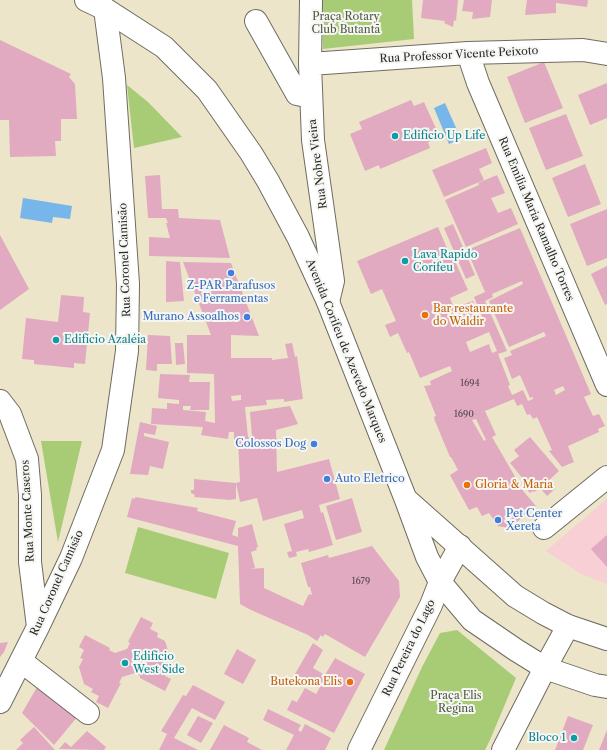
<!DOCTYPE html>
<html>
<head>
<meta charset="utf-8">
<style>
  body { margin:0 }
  canvas { display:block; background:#ece5c9 }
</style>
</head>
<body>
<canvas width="607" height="750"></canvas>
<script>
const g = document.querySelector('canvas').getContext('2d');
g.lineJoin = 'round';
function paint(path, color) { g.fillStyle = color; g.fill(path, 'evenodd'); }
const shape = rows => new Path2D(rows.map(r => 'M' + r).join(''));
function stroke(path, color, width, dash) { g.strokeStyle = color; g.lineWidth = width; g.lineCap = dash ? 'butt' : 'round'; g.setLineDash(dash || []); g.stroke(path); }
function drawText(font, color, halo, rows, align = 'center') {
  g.font = font + ' "Libre Caslon Text",serif'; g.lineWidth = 4; g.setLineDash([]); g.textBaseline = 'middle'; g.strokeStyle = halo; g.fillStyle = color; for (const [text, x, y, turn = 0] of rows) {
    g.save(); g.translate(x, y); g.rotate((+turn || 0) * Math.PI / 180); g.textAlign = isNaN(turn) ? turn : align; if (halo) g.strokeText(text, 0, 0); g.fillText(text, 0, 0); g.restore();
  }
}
const built = shape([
  [607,499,607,584,581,574,546,551]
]);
const green = shape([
  [322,0,412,0,414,39,323,49],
  [127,85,148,102,182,137,134,148],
  [41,441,82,441,58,542],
  [138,527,229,553,216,599,125,573],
  [457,630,516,678,490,740,485,750,384,750,422,667,440,633]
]);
const water = shape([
  [445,103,461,139,449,144,434,108],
  [23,198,72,206,70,219,53,217,52,223,20,218]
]);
const building = shape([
  [423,0,458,0,456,21,454,20,453,27,444,23,445,21,421,18],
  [464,0,492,0,490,17,472,19,473,12,462,11],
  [527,0,588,0,587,7,556,3,556,13,525,15],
  [0,40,71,74,69,77,75,84,77,119,61,119,61,141,55,141,56,156,10,157,9,120,0,120],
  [544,62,563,108,525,123,507,77],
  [607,83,607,118,590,125,578,95],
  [411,100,414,106,424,102,438,133,439,138,428,142,430,148,380,169,379,165,365,171,350,134,362,129,359,122],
  [566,114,583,156,546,170,529,128],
  [486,148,492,163,479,169,484,180,444,197,432,170],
  [585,164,601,204,568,217,552,178],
  [160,175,162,209,178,209,179,218,220,220,230,258,149,256,149,237,170,238,166,223,168,223,166,218,148,218,145,176],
  [497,175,505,193,491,198,498,213,511,208,518,224,466,247,445,200,479,185,478,183],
  [607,209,607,258,587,266,570,224],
  [453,224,475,275,466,279,444,228],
  [438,227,452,260,454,259,468,290,450,298,454,308,473,301,482,322,484,321,474,297,485,292,467,250,520,228,591,394,584,397,593,416,599,414,605,426,598,429,599,432,568,446,574,462,562,467,549,451,552,450,537,417,533,419,530,414,527,415,522,404,517,406,514,399,485,411,496,435,492,437,524,492,536,506,512,526,508,528,498,526,489,513,482,516,477,507,469,510,451,477,450,475,458,470,451,457,450,457,435,421,434,417,436,416,424,386,431,385,430,381,452,371,450,366,420,378,409,352,407,353,398,333,390,337,385,325,396,321,382,289,371,294,357,261],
  [522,281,523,284,489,301,509,347,544,332,546,336,510,351,512,355,504,358,512,379,520,375,530,398,533,397,533,399,528,401,523,390,512,395,508,386,510,385,498,354,507,351,485,301,493,297,492,294],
  [489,332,497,351,492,353,489,344,470,352,466,342],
  [563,386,565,390,556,395,554,390],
  [476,419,486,440,484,441,472,420],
  [0,235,29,289,0,310],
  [166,261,180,262,184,301,166,302],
  [183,262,231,263,259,336,231,335,231,358,272,358,272,360,288,358,285,344,292,343,295,357,297,356,303,399,284,402,284,399,266,400,267,405,245,407,248,437,252,436,250,412,290,406,298,424,276,430,277,472,329,459,340,499,319,505,321,513,323,512,333,545,309,552,308,549,296,552,297,556,289,558,287,552,292,551,284,524,304,518,302,510,263,521,257,498,240,502,236,483,236,499,230,500,194,497,195,495,191,493,191,490,194,490,194,479,236,483,240,482,238,439,234,440,234,432,229,432,228,439,201,435,203,427,151,424,152,408,167,409,167,403,179,404,179,400,158,398,160,374,190,375,189,382,210,382,209,410,190,410,191,406,183,406,183,410,206,412,205,421,215,423,214,374,187,373,187,335,211,335],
  [241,395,241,400,232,401,231,396],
  [607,266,607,304,605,305,591,274],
  [61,295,84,297,83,312,90,313,85,364,74,363,74,368,34,364,34,360,22,359,26,318,58,322],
  [148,335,170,336,172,364,157,364,157,371,146,370],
  [175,343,183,343,185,364,176,365],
  [140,422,157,426,155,435,144,433,144,436,169,442,163,469,150,466,148,475,130,474],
  [530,437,559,471,548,481,555,489,547,496,540,488,534,492,533,491,530,493,521,483,524,480,510,463,519,456,514,450],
  [135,497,198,508,197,511,236,521,232,535,238,537,238,528,252,524,258,547,256,548,257,550,251,552,255,568,249,569,264,568,264,588,303,606,309,594,312,595,310,587,308,587,301,563,328,555,329,558,372,546,399,581,400,597,365,657,325,634,323,637,321,635,317,641,308,635,251,610,240,604,238,546,127,517,132,498,135,499],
  [352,498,362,532,336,540,326,506],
  [607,535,607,567,591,549],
  [141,617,153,623,150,629,158,633,157,637,165,641,170,657,166,666,169,667,165,676,171,679,165,691,140,678,140,676,135,673,122,677,119,683,121,683,108,708,96,702,99,696,91,692,93,689,84,684,79,667,83,659,80,658,84,650,79,647,85,635,110,648,109,650,115,653,127,649,130,643,128,642],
  [8,642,4,652,0,657,0,643],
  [313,643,323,650,313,668,325,675,335,658,365,674,334,733,287,710,292,700,297,702,305,688,316,694,320,687,295,674],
  [237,649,256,660,243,684,224,674],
  [40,682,78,716,54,745,22,713],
  [193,685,225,702,215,720,192,708,174,738,198,750,159,750,167,734,161,731,183,695,186,696],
  [268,709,301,725,298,730,301,732,305,724,331,738,325,750,286,750,294,735,263,720],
  [198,716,213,723,201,743,187,735],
  [568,716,593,725,583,750,555,750],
  [224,725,249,738,247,742,262,750,210,750],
  [34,727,55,750,16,750,23,743,20,740],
  [607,730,607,750,599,750],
  [87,731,106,747,104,750,59,749,65,742,71,747]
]);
const minor = shape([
  [311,0,310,64,313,140,333,281,328,302],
  [256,21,297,94,311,97],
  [468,53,478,83,607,385],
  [310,64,468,53,583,50,607,54],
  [0,401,10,414,27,459,30,495,30,562,38,627],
  [544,528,607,477],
  [21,661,88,713],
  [0,702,38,627,71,558,113,450,127,351,128,284,114,78,105,9],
  [359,750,431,605,440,582,460,546],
  [503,750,545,668,568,626]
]);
const major = shape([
  [86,0,105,9,164,47,207,90,251,153,268,181,298,237,328,302,406,500,427,557,440,582,472,620,516,650,545,668,595,685,607,687],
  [408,501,515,596,543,613,568,626,607,639]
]);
const markers = [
  [395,136,4,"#0f9aa8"],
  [405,261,4,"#0f9aa8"],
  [231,273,4,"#3f7fe0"],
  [425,315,4,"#e8710a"],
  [247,317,4,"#3f7fe0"],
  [56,340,4,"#0f9aa8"],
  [314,444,4,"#3f7fe0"],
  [327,479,4,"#3f7fe0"],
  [467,485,4,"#e8710a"],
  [498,520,4,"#3f7fe0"],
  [125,663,4,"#0f9aa8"],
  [350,682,4,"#e8710a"],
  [574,738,4,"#0f9aa8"]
];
const numberNames = [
  ["1694",470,383],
  ["1690",464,414],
  ["1679",361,581]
];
const parkNames = [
  ["Praça Rotary",346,17],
  ["Club Butantã",346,30],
  ["Praça Elis",456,696],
  ["Regina",456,709]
];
const streetNames = [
  ["Rua Professor Vicente Peixoto",459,55,-3],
  ["Rua Nobre Vieira",318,164,-97],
  ["Rua Emilia Maria Ramalho Torres",536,219,67],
  ["Rua Coronel Camisão",125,260,-92],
  ["Avenida Corifeu de Azevedo Marques",346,351,68],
  ["Rua Monte Caseros",28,511,-93],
  ["Rua Coronel Camisão",57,583,-66],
  ["Rua Pereira do Lago",409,648,-64]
];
const cultureNames = [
  ["Edifício Up Life",403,136],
  ["Lava Rapido",413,255],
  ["Corifeu",413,268],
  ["Edifício Azaléia",64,340],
  ["Edifício",133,657],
  ["West Side",133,670],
  ["Bloco 1",566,738,"right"]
];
const shopNames = [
  ["Z-PAR Parafusos",231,286,"center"],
  ["e Ferramentas",231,299,"center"],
  ["Murano Assoalhos",239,317],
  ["Colossos Dog",306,444],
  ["Auto Eletrico",335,479,"left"],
  ["Pet Center",506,514,"left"],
  ["Xereta",506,527,"left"]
];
const foodNames = [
  ["Bar restaurante",433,309],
  ["do Waldir",433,322],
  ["Gloria & Maria",475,485],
  ["Butekona Elis",342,682,"right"]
];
paint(built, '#f7cfd4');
paint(green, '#a8cc76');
paint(water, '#76b6ea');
paint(building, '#e1aac0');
stroke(minor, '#6f6c62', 24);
stroke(major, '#6f6c62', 24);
stroke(minor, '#fff', 22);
stroke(major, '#fff', 22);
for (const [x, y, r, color] of markers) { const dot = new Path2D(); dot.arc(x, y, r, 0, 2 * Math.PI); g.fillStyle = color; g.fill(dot); stroke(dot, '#f6f6f2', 1.5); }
drawText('9px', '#584b50', null, numberNames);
drawText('11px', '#505b42', '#f6f6f2', parkNames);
drawText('11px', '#2b2b2b', '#f6f6f2', streetNames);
drawText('11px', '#0d838f', '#f6f6f2', cultureNames, 'left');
drawText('11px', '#366cbe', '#f6f6f2', shopNames, 'right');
drawText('11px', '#c56008', '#f6f6f2', foodNames, 'left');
</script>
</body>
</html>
